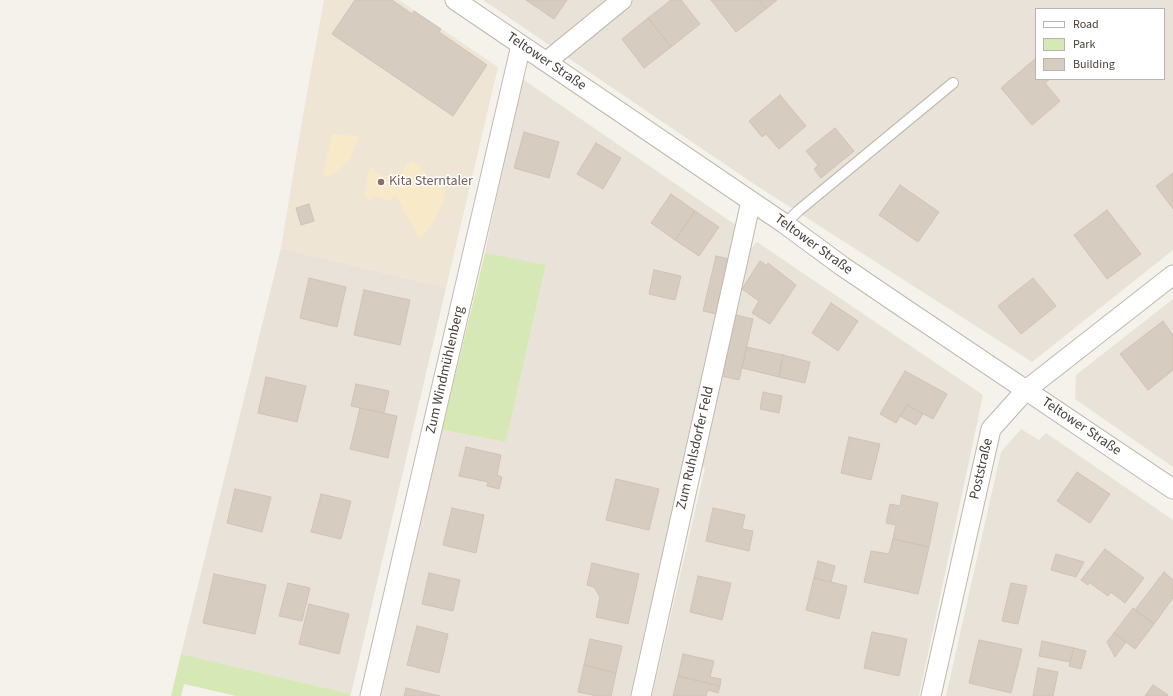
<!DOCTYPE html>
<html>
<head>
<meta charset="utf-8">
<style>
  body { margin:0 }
  #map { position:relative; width:1173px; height:696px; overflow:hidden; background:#f5f1eb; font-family:"Source Sans 3",sans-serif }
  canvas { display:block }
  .legend { position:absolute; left:1035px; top:8px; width:130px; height:72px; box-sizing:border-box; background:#fff; border:1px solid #b6b3b0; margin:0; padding:5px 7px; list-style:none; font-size:12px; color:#494139 }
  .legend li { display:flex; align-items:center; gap:8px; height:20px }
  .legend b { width:20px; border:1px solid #b6b3b0 }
</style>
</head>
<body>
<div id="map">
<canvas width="1173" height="696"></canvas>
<ul class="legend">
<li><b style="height:5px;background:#fff"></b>Road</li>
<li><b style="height:11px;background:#d6e8b5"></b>Park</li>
<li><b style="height:11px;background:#d7ccc0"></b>Building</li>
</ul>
</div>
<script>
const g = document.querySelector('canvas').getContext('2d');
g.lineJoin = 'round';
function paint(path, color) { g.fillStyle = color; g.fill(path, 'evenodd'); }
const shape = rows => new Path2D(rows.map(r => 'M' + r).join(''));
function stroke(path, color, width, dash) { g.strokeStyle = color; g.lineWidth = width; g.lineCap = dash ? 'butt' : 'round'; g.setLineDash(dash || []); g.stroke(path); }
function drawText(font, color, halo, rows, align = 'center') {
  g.font = font + ' "Source Sans 3",sans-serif'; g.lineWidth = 3; g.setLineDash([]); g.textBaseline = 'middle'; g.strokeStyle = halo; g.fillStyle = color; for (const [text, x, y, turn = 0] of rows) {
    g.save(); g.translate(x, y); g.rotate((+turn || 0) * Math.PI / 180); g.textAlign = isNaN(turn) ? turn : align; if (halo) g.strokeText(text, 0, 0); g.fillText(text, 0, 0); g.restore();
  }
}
const residential = shape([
  [483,0,1173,0,1173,250,1032,362,754,184],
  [1036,9,1164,9,1164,79,1036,79],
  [521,78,737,226,630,696,381,696,442,430,506,442,546,266,485,253],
  [757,242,983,395,919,696,652,696,705,468,698,466,747,253],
  [281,248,446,288,351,694,181,654],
  [1173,299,1173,467,1075,399,1076,375],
  [1021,429,1039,440,1046,433,1173,520,1173,696,946,696,1001,452]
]);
const education = shape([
  [324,0,399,0,498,67,446,288,281,248,303,115]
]);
const green = shape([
  [485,253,546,265,506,442,442,430],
  [181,654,351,694,350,696,236,696,184,684,181,696,171,696]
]);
const sand = shape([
  [332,134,359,136,350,160,333,175,323,176],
  [413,161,430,177,433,184,441,185,446,190,443,201,433,223,420,240,396,196,386,201,379,196,373,198,371,203,365,195,369,169,373,168,379,174,389,177,389,171,400,176,407,164]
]);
const building = shape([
  [355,0,392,0,412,14,414,11,441,29,439,32,487,65,453,116,332,34,355,0],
  [526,0,567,0,554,19,526,0],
  [671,0,681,0,700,24,671,47,648,18,671,0],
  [711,0,759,0,766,9,736,32,711,0],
  [759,0,777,0,766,9,759,0],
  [648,18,671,47,644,68,622,39,648,18],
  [1036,58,1036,79,1050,79,1045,83,1060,101,1032,125,1001,88,1036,58],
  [780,95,806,126,779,149,766,134,762,137,749,121,780,95],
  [835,128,854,151,821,178,814,169,818,165,806,151,835,128],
  [524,132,559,142,549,178,514,168,524,132],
  [596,143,621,158,603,189,577,174,596,143],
  [1173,173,1173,209,1156,186,1173,173],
  [900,185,939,212,918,242,879,215,900,185],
  [671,194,695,211,675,240,651,223,671,194],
  [309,204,314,221,301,225,296,208,309,204],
  [1107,210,1141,254,1107,279,1074,235,1107,210],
  [695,211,719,227,699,256,675,240,695,211],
  [716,256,729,259,716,314,703,311,716,256],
  [760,261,766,265,768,263,796,285,770,324,752,313,759,301,742,289,760,261],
  [654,270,681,276,675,300,649,294,654,270],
  [309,278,346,287,337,327,300,318,309,278],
  [1033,278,1056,306,1021,334,998,306,1033,278],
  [364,290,410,300,400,345,354,335,364,290],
  [831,303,858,321,838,351,812,333,831,303],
  [732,314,753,319,739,380,718,375,732,314],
  [1163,321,1173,335,1173,370,1148,390,1120,354,1163,321],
  [747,347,783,355,779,377,742,368,747,347],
  [783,355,810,362,805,383,779,377,783,355],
  [905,371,947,394,933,419,907,405,896,423,880,414,905,371],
  [266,377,306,386,297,422,258,413,266,377],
  [356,384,389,391,384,413,351,406,356,384],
  [763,392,782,396,779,413,760,409,763,392],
  [907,405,923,414,916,425,900,416,907,405],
  [360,408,397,416,388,458,350,449,360,408],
  [849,437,880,444,871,480,841,473,849,437],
  [466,447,501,455,497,475,502,477,499,489,487,486,488,482,459,476,466,447],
  [1077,472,1110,494,1090,523,1057,501,1077,472],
  [616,479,659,489,649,530,606,520,616,479],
  [235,489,271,497,262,532,227,523,235,489],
  [321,494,351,501,341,539,311,532,321,494],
  [902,495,938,503,929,547,893,539,896,525,886,523,890,504,900,506,902,495],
  [452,508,484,515,476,553,443,545,452,508],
  [713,508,745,515,742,529,753,531,749,551,706,541,713,508],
  [893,539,929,547,918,594,864,582,871,551,889,554,893,539],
  [1105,549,1144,578,1125,603,1111,592,1108,596,1090,583,1088,585,1081,580,1105,549],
  [1056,554,1084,562,1076,577,1051,570,1056,554],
  [818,561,835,566,831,582,814,578,818,561],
  [592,563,639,574,628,624,596,617,600,597,594,587,587,585,592,563],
  [1164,572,1173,580,1173,598,1154,624,1135,610,1164,572],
  [429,573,460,580,453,611,422,604,429,573],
  [214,574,266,585,255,634,203,623,214,574],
  [698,576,731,583,722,620,690,612,698,576],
  [814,578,847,586,839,619,806,610,814,578],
  [288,583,310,588,302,621,279,616,288,583],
  [1011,583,1027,586,1018,624,1002,621,1011,583],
  [309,604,349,614,339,654,299,644,309,604],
  [1133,608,1154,624,1135,649,1114,633,1133,608],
  [417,626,448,634,439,673,407,665,417,626],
  [872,632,907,639,899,676,864,668,872,632],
  [1114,633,1126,642,1115,657,1107,642,1114,633],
  [590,639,622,646,616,673,584,665,590,639],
  [979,640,1022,649,1011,693,969,683,979,640],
  [1042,641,1074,648,1070,662,1039,656,1042,641],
  [1074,648,1086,651,1081,669,1069,666,1074,648],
  [683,654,714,661,710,677,721,679,720,686,678,676,683,654],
  [584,665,616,673,611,696,597,696,578,692,584,665],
  [1038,668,1058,672,1053,696,1033,696,1038,668],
  [678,676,720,686,718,693,708,690,706,696,673,696,678,676],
  [1153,685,1168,695,1168,696,1145,696,1153,685],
  [406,688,440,696,404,696,406,688]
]);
const lane = shape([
  [785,224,798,211,953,83]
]);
const street = shape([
  [455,0,785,224,842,266,895,302,1173,489],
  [546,62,622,0],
  [370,696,521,45],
  [641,696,751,201],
  [931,696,991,429,1026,390,1173,275]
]);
const markers = [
  [381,182,4,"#8d6e63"]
];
const streetNames = [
  ["Teltower Straße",546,62,34],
  ["Teltower Straße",813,245,36],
  ["Zum Windmühlenberg",446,370,-77],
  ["Teltower Straße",1081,427,34],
  ["Zum Ruhlsdorfer Feld",696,448,-77],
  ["Poststraße",982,469,-77]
];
const educationNames = [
  ["Kita Sterntaler",389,182]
];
paint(residential, '#e9e2d9');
paint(education, '#eee5d5');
paint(green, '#d6e8b5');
paint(sand, '#f8e9c8');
paint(building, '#d7ccc0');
stroke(building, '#d2c3b3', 1);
stroke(lane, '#c1b8ad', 12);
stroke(street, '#c1b8ad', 21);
stroke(lane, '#fff', 10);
stroke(street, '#fff', 19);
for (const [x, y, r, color] of markers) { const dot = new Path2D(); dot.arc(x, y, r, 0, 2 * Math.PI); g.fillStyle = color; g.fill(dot); stroke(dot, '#fff', 1.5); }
drawText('14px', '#494139', '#fff', streetNames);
drawText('14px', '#785e54', '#fff', educationNames, 'left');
</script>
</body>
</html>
